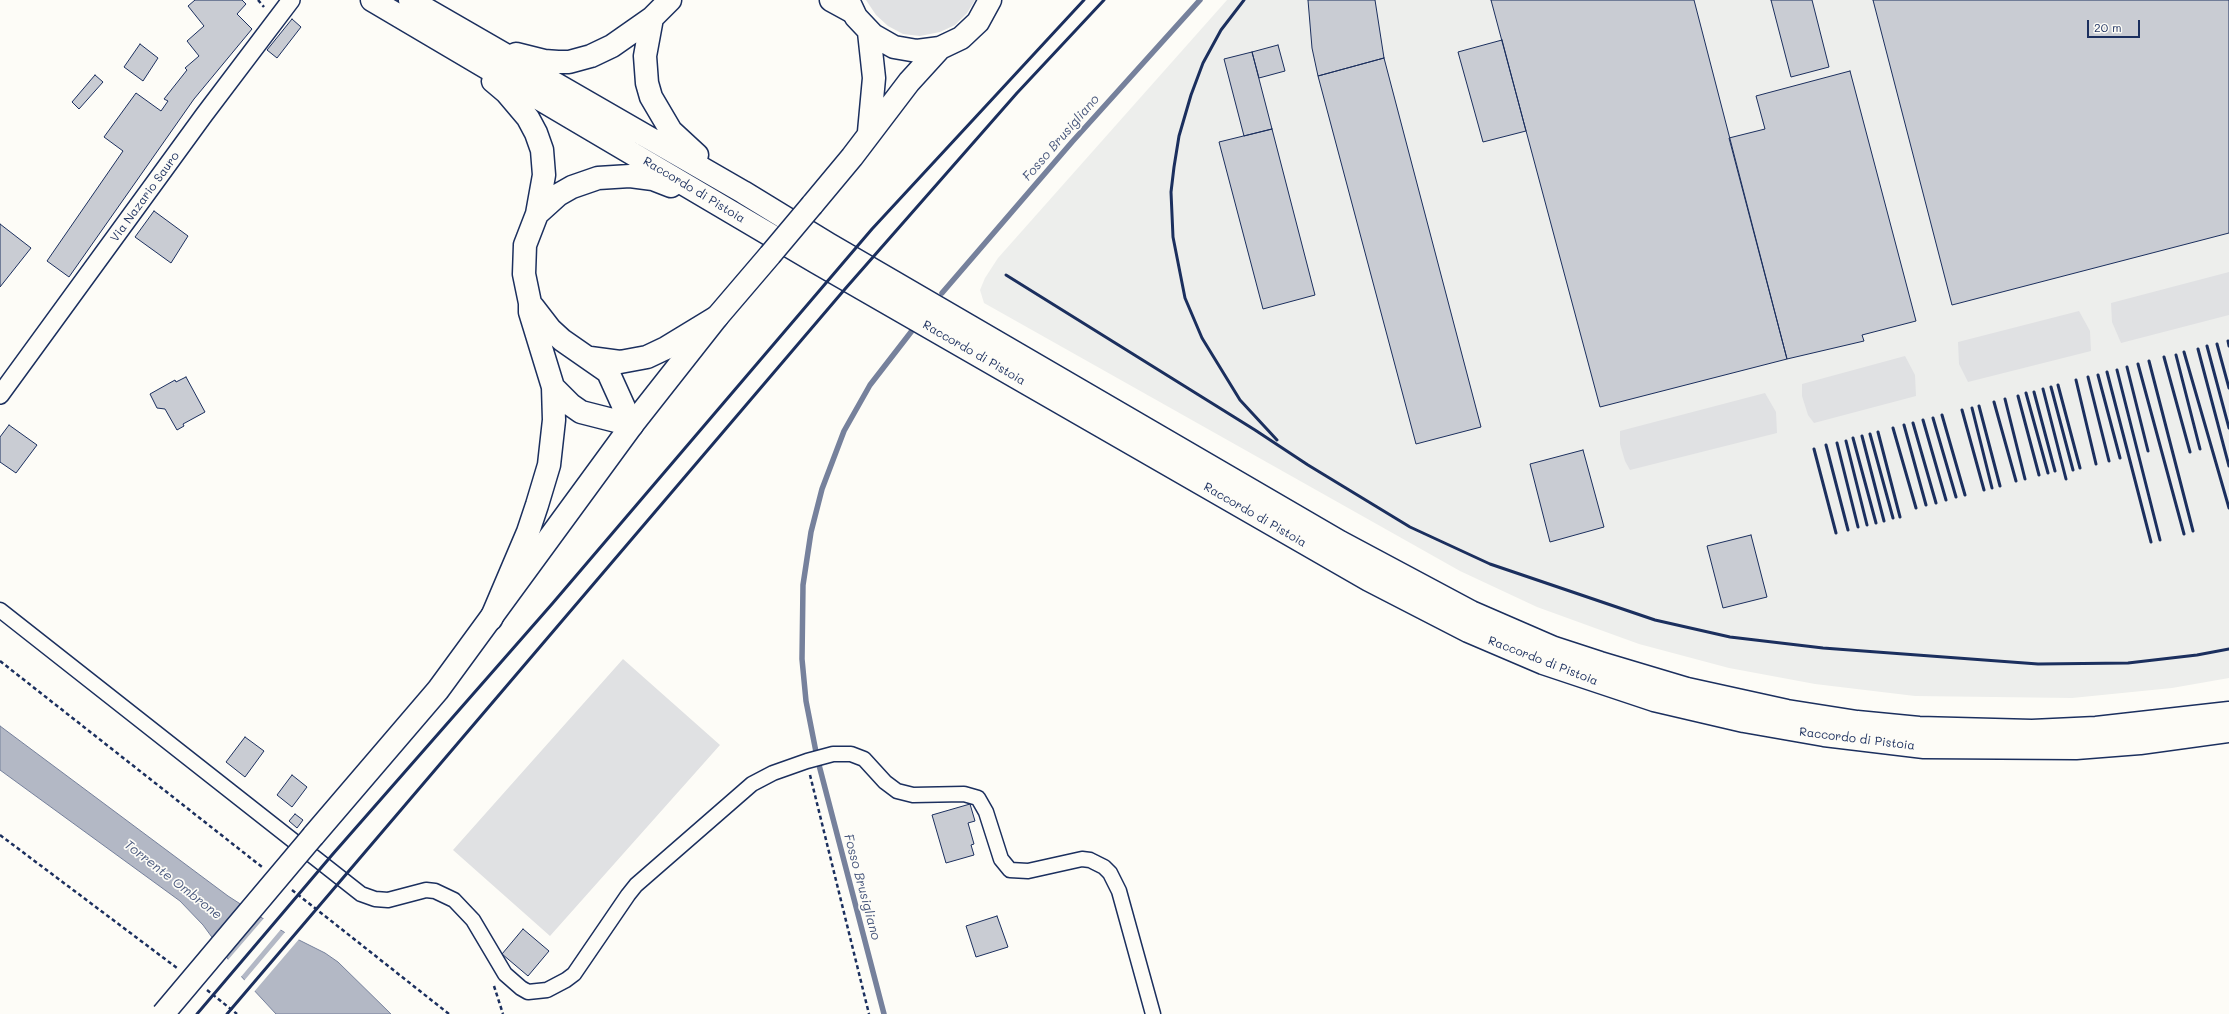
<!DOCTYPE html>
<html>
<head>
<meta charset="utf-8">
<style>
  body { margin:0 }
  #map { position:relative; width:2229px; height:1014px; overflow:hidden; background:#fdfcf7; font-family:Mali,sans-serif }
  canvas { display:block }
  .scale { position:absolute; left:2087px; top:20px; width:53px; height:18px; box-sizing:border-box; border:2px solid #1b2f5e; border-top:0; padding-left:5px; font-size:12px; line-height:14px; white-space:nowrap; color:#1b2f5e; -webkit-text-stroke:3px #fdfcf7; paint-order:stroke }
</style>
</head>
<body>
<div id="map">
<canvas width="2229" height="1014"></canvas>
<div class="scale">20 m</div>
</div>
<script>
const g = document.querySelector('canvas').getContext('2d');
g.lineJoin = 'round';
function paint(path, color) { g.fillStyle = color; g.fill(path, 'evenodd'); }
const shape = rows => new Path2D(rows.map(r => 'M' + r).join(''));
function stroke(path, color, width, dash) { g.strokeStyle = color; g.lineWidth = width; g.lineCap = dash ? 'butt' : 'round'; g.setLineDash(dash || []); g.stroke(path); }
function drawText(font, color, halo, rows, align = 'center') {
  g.font = font + ' Mali,sans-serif'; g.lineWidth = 3.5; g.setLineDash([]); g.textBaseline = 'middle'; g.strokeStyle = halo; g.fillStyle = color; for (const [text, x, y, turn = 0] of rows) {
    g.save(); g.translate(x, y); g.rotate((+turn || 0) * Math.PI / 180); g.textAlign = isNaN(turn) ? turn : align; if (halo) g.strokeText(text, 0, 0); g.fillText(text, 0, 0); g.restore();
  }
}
const built = shape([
  [1227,0,2229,0,2229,678,2172,688,2072,698,1915,696,1815,684,1729,668,1639,644,1537,607,1460,571,984,303,980,290,985,278,998,258]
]);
const green = shape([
  [866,0,975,0,967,13,955,25,940,32,920,36,903,34,888,26,876,15],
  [2229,272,2229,315,2121,343,2112,322,2111,303],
  [2079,311,2090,331,2091,351,1968,382,1959,364,1958,342],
  [1905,356,1915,375,1916,396,1814,423,1808,415,1802,396,1802,384],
  [1765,393,1776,412,1777,433,1630,470,1625,461,1620,444,1620,431],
  [623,659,720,745,550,936,453,850]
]);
const water = shape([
  [0,726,228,896,287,934,325,953,338,962,391,1014,276,1014,239,974,203,925,180,901,0,770,0,726]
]);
const pier = shape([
  [265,917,282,928,240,978,227,961],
  [286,931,300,938,253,993,243,982]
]);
const stream = shape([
  [942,293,1072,142,1200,0],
  [816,752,806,701,802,659,803,585,811,532,822,489,844,431,870,385,911,332],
  [819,765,884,1014]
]);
const building = shape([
  [195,0,242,0,246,4,237,14,252,29,194,99,69,277,47,261,123,151,104,137,136,93,161,111,168,101,164,99,187,70,185,68,199,56,187,41,204,26,188,6,195,0],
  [1308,0,1375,0,1384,58,1318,76,1312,48,1308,0],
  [1491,0,1694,0,1787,359,1600,407,1491,0],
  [1771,0,1812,0,1829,67,1791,77,1771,0],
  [1873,0,2229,0,2229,233,1952,305,1873,0],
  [292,19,301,27,277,58,267,50,292,19],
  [1502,40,1526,131,1483,142,1458,52,1502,40],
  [140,44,158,58,143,81,124,67,140,44],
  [1278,45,1285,71,1259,78,1252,52,1278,45],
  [1252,52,1272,129,1244,136,1224,59,1252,52],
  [1384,58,1481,427,1416,444,1318,76,1384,58],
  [1850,71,1916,321,1862,335,1864,341,1787,359,1729,138,1765,129,1756,96,1850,71],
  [95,75,103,82,79,109,72,102,95,75],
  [1272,129,1315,295,1263,309,1219,142,1272,129],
  [154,211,188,236,171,263,135,237,154,211],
  [0,224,31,248,0,287,0,224],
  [186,377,205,412,183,424,184,426,177,430,165,409,157,408,150,394,175,380,176,382,186,377],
  [9,425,37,445,16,473,0,462,0,437,9,425],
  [1583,450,1604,527,1550,542,1530,464,1583,450],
  [1751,535,1767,597,1723,608,1707,546,1751,535],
  [245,737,264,751,245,777,226,762,245,737],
  [292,775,307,787,292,807,277,795,292,775],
  [970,804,975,821,968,823,974,844,971,845,974,855,946,863,932,815,970,804],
  [295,814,303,820,297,828,289,821,295,814],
  [997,916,1008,947,976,957,966,926,997,916],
  [523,929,549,951,528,976,502,954,523,929]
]);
const path = shape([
  [258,0,264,7],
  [0,661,262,867],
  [810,775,869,1014],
  [0,835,177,968],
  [292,890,449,1014],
  [494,986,503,1014],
  [207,990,237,1014]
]);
const minor = shape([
  [0,610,361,894,375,899,388,900,426,890,435,891,454,900,473,920,505,974,521,988,528,992,547,990,566,980,574,974,628,895,636,885,752,784,773,773,807,761,833,754,851,754,864,759,885,782,897,791,913,795,964,794,978,798,986,812,1001,859,1010,870,1028,871,1082,859,1090,860,1104,867,1110,873,1119,891,1153,1014]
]);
const tertiary = shape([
  [0,395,204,115,291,0]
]);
const primary = shape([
  [848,0,856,17,873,35,894,47,917,51,940,48,961,38,978,22,990,0],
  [869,32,874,78,869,132],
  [812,205,852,157,909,82,940,48],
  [313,836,438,690,632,425,717,317,770,255]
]);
const trunk = shape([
  [372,0,816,262,1369,580,1468,631,1543,663,1654,700,1744,721,1824,735,1924,747,2076,748,2140,743,2229,731],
  [410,0,743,192,828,244,1340,542,1471,612,1554,648,1600,663,1687,689,1787,711,1857,722,1919,728,2032,731,2096,728,2229,713],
  [831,0,853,12],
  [652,18,645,56,647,83,651,97,671,131,697,155],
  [516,54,544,61,558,62,569,62,591,56,612,46,652,18,670,0],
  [537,214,558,195,572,187,598,178,630,176,653,179,671,186],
  [533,307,550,329,562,340,608,372,632,425],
  [590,358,620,362,647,357,666,348,717,317],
  [553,387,571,405,581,412,632,425],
  [491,619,528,532,537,505,549,465,554,420,553,387,530,312,530,303,524,274,525,245,537,214,544,175,542,150,536,133,528,118,506,92,493,81]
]);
const rail = shape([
  [1244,0,1221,30,1203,63,1191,95,1179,136,1174,167,1171,192,1173,237,1185,298,1202,338,1240,400,1277,440],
  [1006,275,1255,430,1308,465,1410,527,1490,564,1655,620,1730,637,1823,648,2038,664,2128,663,2197,655,2229,649],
  [2228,341,2229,346],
  [2217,344,2229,388],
  [2207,346,2229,428],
  [2198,349,2229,466],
  [2184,352,2229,508],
  [2176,355,2200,449],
  [2164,357,2190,452],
  [2149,361,2193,531],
  [2138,364,2184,534],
  [2127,367,2148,451],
  [2117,370,2160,540],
  [2107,372,2151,542],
  [2098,375,2120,458],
  [2088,377,2109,461],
  [2076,380,2096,464],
  [2058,385,2080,468],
  [2051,387,2073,470],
  [2043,389,2066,479],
  [2034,392,2055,471],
  [2026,393,2048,473],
  [2018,396,2039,475],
  [2005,399,2025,479],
  [1994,402,2016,481],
  [1979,406,2000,486],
  [1972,408,1992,488],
  [1962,410,1984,490],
  [1942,415,1965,495],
  [1933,418,1956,497],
  [1923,420,1946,500],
  [1913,423,1936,503],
  [1904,425,1926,505],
  [1893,428,1916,508],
  [1878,432,1900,517],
  [1870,434,1893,518],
  [1862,436,1884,521],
  [1853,438,1876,523],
  [1846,441,1867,525],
  [1837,443,1858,527],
  [1826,445,1848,530],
  [1814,449,1836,533],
  [197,1014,332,855,552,604,872,229,1084,0],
  [227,1014,845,289,1017,93,1104,0]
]);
const primaryBridge = shape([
  [770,255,812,205],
  [163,1014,313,836]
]);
const streetNames = [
  ["Raccordo di Pistoia",694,190,31],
  ["Via Nazario Sauro",145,197,-54],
  ["Raccordo di Pistoia",974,353,30],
  ["Raccordo di Pistoia",1255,515,30],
  ["Raccordo di Pistoia",1543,661,21],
  ["Raccordo di Pistoia",1857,739,7]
];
const waterNames = [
  ["Fosso Brusigliano",1061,138,-49],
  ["Torrente Ombrone",173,880,38],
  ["Fosso Brusigliano",862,887,75]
];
paint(built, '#edeeec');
paint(green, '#e0e1e3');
paint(water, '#b3b8c5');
stroke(water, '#76819c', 1);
paint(pier, '#fdfcf7');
stroke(stream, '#76819c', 5.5);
paint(building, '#c9ccd3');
stroke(building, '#1b2f5e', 1);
stroke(minor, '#1b2f5e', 17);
stroke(tertiary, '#1b2f5e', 20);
stroke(primary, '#1b2f5e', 25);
stroke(trunk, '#1b2f5e', 25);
stroke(path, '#1b2f5e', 2.5, [4, 3]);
stroke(minor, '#fdfcf7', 14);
stroke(tertiary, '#fdfcf7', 17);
stroke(primary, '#fdfcf7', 22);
stroke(trunk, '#fdfcf7', 22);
stroke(rail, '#1b2f5e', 3);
stroke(primaryBridge, '#1b2f5e', 25, []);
stroke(primaryBridge, '#fdfcf7', 22);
drawText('12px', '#1b2f5e', '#fdfcf7', streetNames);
drawText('italic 13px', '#49587d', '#fdfcf7', waterNames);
</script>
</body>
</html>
